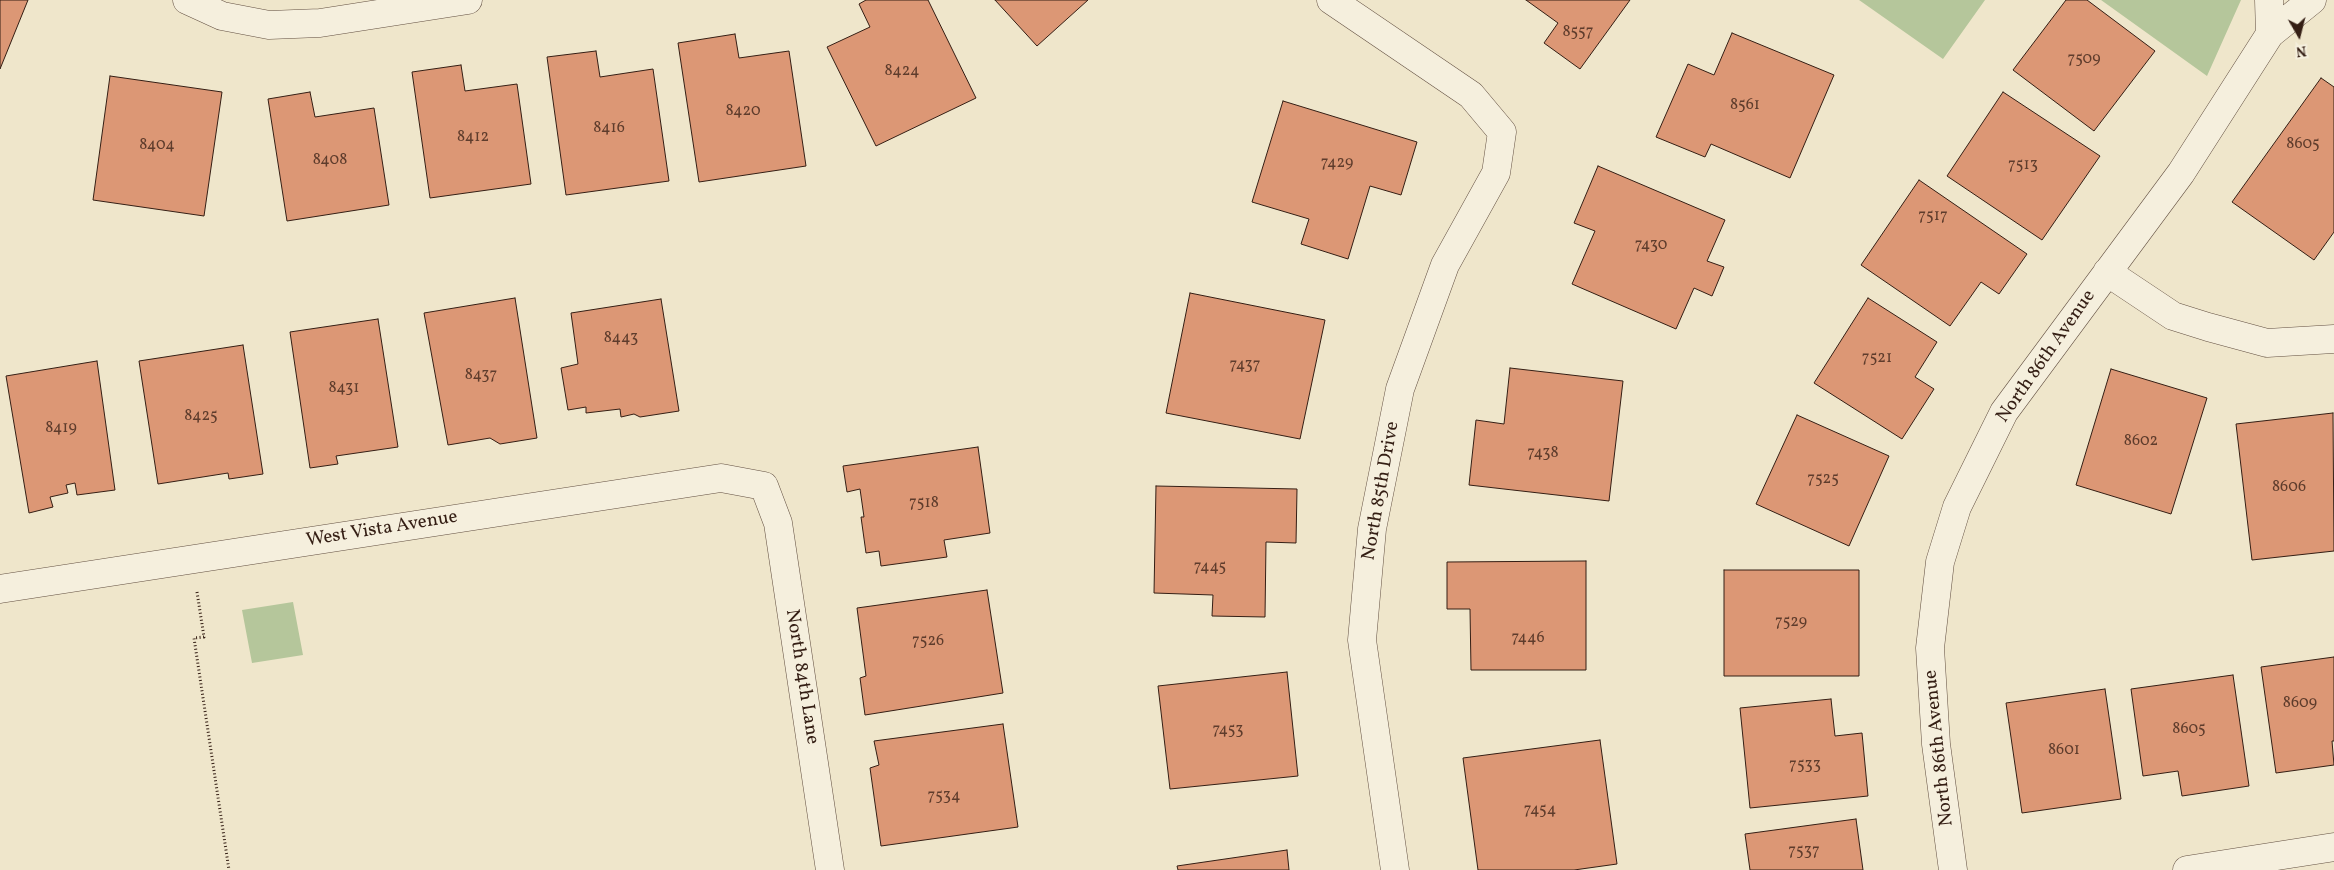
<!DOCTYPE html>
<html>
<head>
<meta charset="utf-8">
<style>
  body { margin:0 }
  #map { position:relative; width:2334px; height:870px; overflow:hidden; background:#efe6cb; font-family:Vollkorn,serif }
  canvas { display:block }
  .north { position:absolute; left:2274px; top:10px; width:50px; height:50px; -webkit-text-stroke:4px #f5efdd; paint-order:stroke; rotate:172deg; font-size:14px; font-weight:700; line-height:20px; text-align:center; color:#341e14 }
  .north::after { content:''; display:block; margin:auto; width:18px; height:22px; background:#341e14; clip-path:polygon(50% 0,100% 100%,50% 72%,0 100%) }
</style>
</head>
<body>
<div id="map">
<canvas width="2334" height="870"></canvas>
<div class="north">N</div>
</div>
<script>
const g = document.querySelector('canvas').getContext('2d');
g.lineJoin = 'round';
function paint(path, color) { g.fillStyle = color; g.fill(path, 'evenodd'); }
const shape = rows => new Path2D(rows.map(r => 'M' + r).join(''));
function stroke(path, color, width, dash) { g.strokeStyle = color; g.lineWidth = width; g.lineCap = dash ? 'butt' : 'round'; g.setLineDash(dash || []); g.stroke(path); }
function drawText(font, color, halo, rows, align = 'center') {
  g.font = font + ' Vollkorn,serif'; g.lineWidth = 5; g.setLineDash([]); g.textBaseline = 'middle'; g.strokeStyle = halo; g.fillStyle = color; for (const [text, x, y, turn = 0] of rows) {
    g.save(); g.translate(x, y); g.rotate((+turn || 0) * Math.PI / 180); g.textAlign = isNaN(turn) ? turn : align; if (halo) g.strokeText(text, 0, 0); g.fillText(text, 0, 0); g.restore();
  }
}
const green = shape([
  [1859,0,1985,0,1943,59],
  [2101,0,2241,0,2207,76],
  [293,602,303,655,252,663,242,610]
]);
const building = shape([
  [0,0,28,0,0,69,0,0],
  [866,0,928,0,976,98,876,146,827,47,870,27,859,4,866,0],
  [995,0,1088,0,1037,46,995,0],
  [1526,0,1630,0,1580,69,1544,43,1558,23,1526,0],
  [2066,0,2087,0,2155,51,2094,131,2013,70,2066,0],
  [1732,33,1834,75,1790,178,1711,144,1705,157,1656,137,1688,64,1714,75,1732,33],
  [735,34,739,58,789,51,806,166,699,182,678,43,735,34],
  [596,51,600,77,653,69,669,181,566,195,547,57,596,51],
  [461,65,465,91,517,84,531,184,430,198,412,72,461,65],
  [110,76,222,92,204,216,93,200,110,76],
  [2321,78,2334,87,2334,232,2314,260,2232,202,2321,78],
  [310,92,315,117,374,108,389,205,287,221,268,99,310,92],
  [2003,92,2100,156,2042,240,1947,176,2003,92],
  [1283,101,1417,142,1401,195,1370,186,1348,259,1301,244,1309,219,1252,202,1283,101],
  [1598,166,1725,220,1707,261,1724,267,1712,296,1694,288,1676,329,1572,284,1595,231,1574,223,1598,166],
  [1919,180,2027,254,1999,294,1981,282,1950,326,1861,265,1919,180],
  [1190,293,1325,320,1300,439,1166,413,1190,293],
  [515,298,537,438,500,444,490,438,448,445,424,313,515,298],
  [1868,298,1937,342,1915,377,1934,389,1902,439,1814,383,1868,298],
  [661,299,679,411,640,417,634,414,621,417,620,409,586,413,586,407,568,410,561,368,578,364,571,313,661,299],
  [378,319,398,447,336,456,338,464,310,468,290,332,378,319],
  [243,345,263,474,229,479,228,473,158,484,139,361,243,345],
  [97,361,115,490,77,495,75,483,66,485,68,493,50,497,53,507,29,513,6,376,97,361],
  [1510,368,1623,381,1609,501,1469,485,1476,420,1504,424,1510,368],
  [2111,369,2207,398,2171,514,2076,485,2111,369],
  [2333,413,2334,551,2252,560,2236,424,2333,413],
  [1797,415,1889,456,1849,546,1756,504,1797,415],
  [978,447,990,533,944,540,947,557,881,566,879,551,866,553,861,517,864,517,860,489,847,492,843,466,978,447],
  [1156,486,1297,489,1296,543,1266,542,1265,617,1212,616,1213,595,1154,593,1156,486],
  [1586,561,1586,670,1471,670,1470,609,1447,609,1447,562,1586,561],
  [1724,570,1859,570,1859,676,1724,676,1724,570],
  [987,590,1003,693,865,715,860,678,866,676,857,608,987,590],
  [2334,657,2334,741,2332,741,2334,765,2276,773,2261,667,2334,657],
  [1287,672,1298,776,1170,789,1158,686,1287,672],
  [2233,675,2249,786,2182,796,2178,771,2143,776,2131,689,2233,675],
  [2105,689,2121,799,2022,813,2006,703,2105,689],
  [1831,699,1835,736,1862,733,1868,796,1750,808,1740,708,1831,699],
  [1003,724,1018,827,881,846,870,768,879,765,874,741,1003,724],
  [1600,740,1617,864,1574,870,1478,870,1463,758,1600,740],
  [1856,819,1863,870,1750,870,1745,834,1856,819],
  [1287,850,1289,870,1178,870,1177,866,1287,850]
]);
const path = shape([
  [197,592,204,637,194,638,229,870]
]);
const minor = shape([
  [187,0,222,16,269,25,320,23,468,0],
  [1331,0,1471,95,1502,132,1496,173,1445,265,1400,389,1372,529,1362,640,1395,870],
  [2269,0,2270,34],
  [2107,272,2173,316,2208,327,2267,343,2334,339],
  [0,589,721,478,764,486,778,523,830,870],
  [1953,870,1936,744,1930,648,1940,562,1957,507,2004,412,2181,173,2270,34,2312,0],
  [2187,870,2334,847]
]);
const numberNames = [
  ["8557",1578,33],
  ["7509",2084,60],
  ["8424",902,72],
  ["8561",1745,106],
  ["8420",743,112],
  ["8416",609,129],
  ["8412",473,138],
  ["8605",2303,145],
  ["8404",157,146],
  ["8408",330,161],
  ["7429",1337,164],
  ["7513",2023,166],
  ["7517",1933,217],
  ["7430",1651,246],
  ["8443",621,339],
  ["7521",1877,359],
  ["7437",1245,366],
  ["8437",481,376],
  ["8431",344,389],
  ["8425",201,417],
  ["8419",61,429],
  ["8602",2141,442],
  ["7438",1543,454],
  ["7525",1823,480],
  ["8606",2289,488],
  ["7518",924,504],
  ["7445",1210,568],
  ["7529",1791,623],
  ["7446",1528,639],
  ["7526",928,642],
  ["8609",2300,704],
  ["8605",2189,730],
  ["7453",1228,731],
  ["8601",2064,751],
  ["7533",1805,766],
  ["7534",944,797],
  ["7454",1540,811],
  ["7537",1804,852]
];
const streetNames = [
  ["North 86th Avenue",2047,357,-55],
  ["North 85th Drive",1382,491,-80],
  ["West Vista Avenue",382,530,-9],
  ["North 84th Lane",801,677,81],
  ["North 86th Avenue",1940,748,-96]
];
paint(green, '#b5c69b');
paint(building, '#dc9775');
stroke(building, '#341e14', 1);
stroke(minor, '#635042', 29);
stroke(path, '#341e14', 3, [1, 2.5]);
stroke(minor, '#f5efdd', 28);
drawText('16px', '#5e3c2c', null, numberNames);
drawText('19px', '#341e14', '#f5efdd', streetNames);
</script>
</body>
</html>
